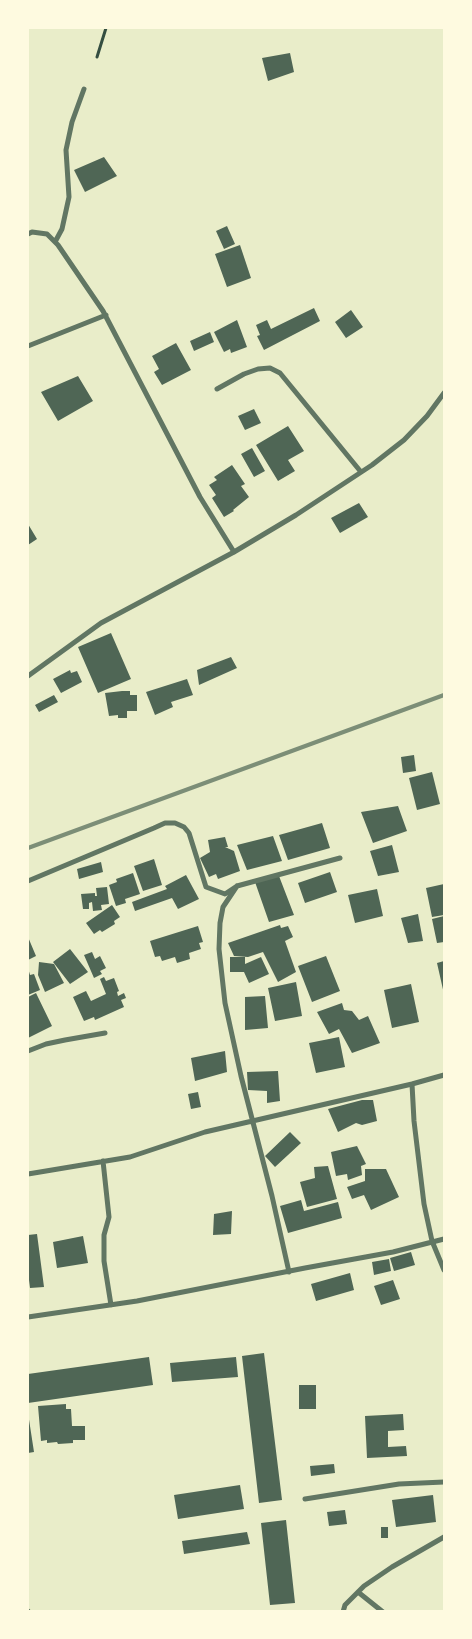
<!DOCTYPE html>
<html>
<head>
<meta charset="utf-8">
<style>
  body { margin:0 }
  #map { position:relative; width:472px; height:1639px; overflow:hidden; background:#e9edc9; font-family:"Fira Sans Condensed",sans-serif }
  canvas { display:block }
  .frame { position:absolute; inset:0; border:29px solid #fefae0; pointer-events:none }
</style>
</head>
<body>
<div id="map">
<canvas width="472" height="1639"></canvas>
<div class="frame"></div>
</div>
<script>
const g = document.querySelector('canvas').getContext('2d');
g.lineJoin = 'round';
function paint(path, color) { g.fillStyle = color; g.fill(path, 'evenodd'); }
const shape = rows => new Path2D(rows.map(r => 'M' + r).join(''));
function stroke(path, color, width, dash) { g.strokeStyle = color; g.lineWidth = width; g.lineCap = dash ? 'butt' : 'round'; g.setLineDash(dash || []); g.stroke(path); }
const building = shape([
  [290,53,294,72,268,81,262,58],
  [104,157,117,176,85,192,74,170],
  [227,226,235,244,224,249,216,231],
  [240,245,251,278,227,287,215,254],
  [314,308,320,321,264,350,257,336,260,335,256,325,267,320,271,329],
  [351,310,363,327,346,338,335,322],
  [237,320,247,347,231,353,230,349,224,352,214,332],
  [210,332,214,342,194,351,190,341],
  [176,343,191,370,162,385,154,372,159,369,152,356],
  [78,376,93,401,58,421,41,392],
  [254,409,261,423,245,430,238,416],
  [288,426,304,451,288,460,295,471,278,481,256,445],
  [252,448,265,471,254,477,241,454],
  [232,465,245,484,241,486,249,497,233,510,234,511,224,517,212,498,216,495,209,485,217,480,214,477],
  [359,503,368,517,340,533,331,518],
  [28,524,37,539,28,545],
  [111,633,131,679,98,693,78,647],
  [231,657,237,668,199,685,197,670],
  [70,670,71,673,77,671,82,682,61,693,53,679],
  [187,679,193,695,171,702,173,707,155,715,146,692],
  [122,691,130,691,130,695,137,695,137,711,127,711,127,718,118,718,118,715,109,716,105,693],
  [54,695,58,702,39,712,35,705],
  [414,755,416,771,403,773,401,757],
  [432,772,440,804,417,810,409,778],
  [398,806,407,831,373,843,361,812],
  [322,823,330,848,288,860,279,835],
  [273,836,282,861,247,870,237,845],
  [225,837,228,847,225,847,234,851,240,871,218,879,216,874,209,877,200,858,210,852,208,840],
  [392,845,399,872,378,876,370,851],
  [154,859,162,885,143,891,134,866],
  [101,862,103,872,79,879,77,869],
  [330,872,337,892,305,903,298,883],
  [133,873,140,894,125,899,126,903,116,906,109,885,117,882,116,879],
  [186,875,199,899,178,909,172,898,135,911,132,902,167,889,165,886],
  [279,876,294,915,269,922,255,882],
  [444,884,444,915,432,917,426,888],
  [107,887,109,904,101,905,102,910,93,911,92,902,89,903,89,909,83,909,81,894,95,893,95,896,97,896,96,888],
  [377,889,383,916,355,923,348,895],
  [112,905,120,917,114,921,115,924,102,932,100,930,94,934,86,923],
  [418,914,423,941,408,943,401,918],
  [444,916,444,942,437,943,432,919],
  [280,925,281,928,288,926,293,937,285,941,296,972,278,982,263,952,248,957,234,956,228,943],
  [198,926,203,942,199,943,201,949,189,953,190,959,177,963,175,957,162,961,160,956,155,957,150,941],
  [28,937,36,956,28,960],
  [70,949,88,972,70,984,53,962],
  [92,952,95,959,100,956,106,968,100,971,102,974,94,978,84,955],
  [326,956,340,991,312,1002,298,966],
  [230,957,245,957,245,964,261,957,269,974,249,983,244,972,230,972],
  [444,961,444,994,437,963],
  [39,962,54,964,64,983,45,992,38,975],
  [28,968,30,975,34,974,40,990,28,995],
  [104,977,106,981,114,978,119,991,117,992,118,996,124,993,126,998,121,1000,124,1007,95,1020,94,1017,84,1021,73,997,86,991,91,1001,106,994,100,979],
  [296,982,302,1016,275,1021,268,988],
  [411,984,419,1022,392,1028,384,990],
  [36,993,52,1026,28,1038,28,997],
  [265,996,268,1028,245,1030,245,997],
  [342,1003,344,1010,352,1011,359,1020,368,1016,380,1043,352,1053,339,1029,329,1034,317,1012],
  [339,1037,345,1067,316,1073,309,1043],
  [225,1051,227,1072,195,1081,191,1058],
  [278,1071,280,1101,267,1103,267,1091,248,1090,247,1072],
  [198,1092,201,1107,191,1109,188,1094],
  [362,1100,373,1100,377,1121,362,1125,356,1123,338,1132,328,1109],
  [290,1132,301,1143,275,1167,265,1156],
  [357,1146,366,1164,361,1166,362,1175,348,1180,347,1174,336,1176,331,1152],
  [328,1166,337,1199,307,1207,300,1182,315,1178,314,1167],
  [365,1169,386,1169,399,1197,371,1210,364,1195,352,1199,347,1187,365,1181],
  [301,1200,304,1211,338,1202,342,1218,288,1233,280,1206],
  [232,1211,231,1234,213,1235,214,1214],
  [37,1234,44,1287,30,1288,28,1272,28,1235],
  [83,1236,88,1263,57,1268,53,1242],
  [411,1252,415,1265,394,1271,390,1258],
  [389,1259,391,1271,374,1275,372,1262],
  [350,1273,354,1290,316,1301,311,1284],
  [393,1280,400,1299,381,1305,374,1286],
  [264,1353,282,1500,259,1503,242,1356],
  [149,1357,153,1385,28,1403,28,1374],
  [236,1357,238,1377,172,1382,170,1363],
  [299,1385,316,1385,316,1409,299,1409],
  [66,1404,66,1409,71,1409,72,1426,85,1426,85,1440,73,1440,73,1443,58,1444,57,1442,47,1443,47,1440,41,1441,38,1406],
  [28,1413,34,1452,28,1453],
  [403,1414,404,1430,388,1431,388,1447,406,1446,407,1456,367,1458,365,1416],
  [334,1464,335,1473,311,1476,310,1466],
  [240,1485,244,1509,178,1519,174,1495],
  [433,1495,436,1522,396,1527,392,1500],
  [345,1510,347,1524,329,1526,327,1512],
  [286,1520,295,1603,270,1605,261,1523],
  [381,1527,388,1527,388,1538,381,1538],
  [247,1532,250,1544,184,1554,182,1541]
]);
const path = shape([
  [97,57,106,28]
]);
const minor = shape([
  [28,234,32,232,47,234,58,245,103,311,200,497,234,552],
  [55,242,62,229,69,197,66,150,72,122,84,89],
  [28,346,106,315],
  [217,389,244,374,258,369,270,368,280,373,361,472],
  [28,676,101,623,234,552,296,515,372,465,404,440,427,416,444,393],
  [28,881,154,828,165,823,175,823,184,827,189,833,206,887,225,894,237,886,340,858],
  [237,886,223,907,220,923,219,949,225,1003,241,1076,272,1196,289,1272],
  [28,1051,46,1044,65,1040,105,1033],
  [412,1084,414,1121,424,1204,432,1241,444,1270],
  [103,1161,109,1217,104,1235,104,1261,111,1305],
  [28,1174,130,1157,205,1132,412,1084,444,1075],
  [28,1317,137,1301,305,1268,393,1252,444,1239],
  [305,1499,399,1484,444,1482],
  [358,1592,383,1612],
  [28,1611,28,1612],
  [343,1612,345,1605,364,1586,392,1567,444,1537]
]);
const rail = shape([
  [28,848,444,695]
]);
paint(building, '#4f6655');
stroke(path, '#344e41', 3);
stroke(minor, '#617663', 5);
stroke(rail, '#7c8e77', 4);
</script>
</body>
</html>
